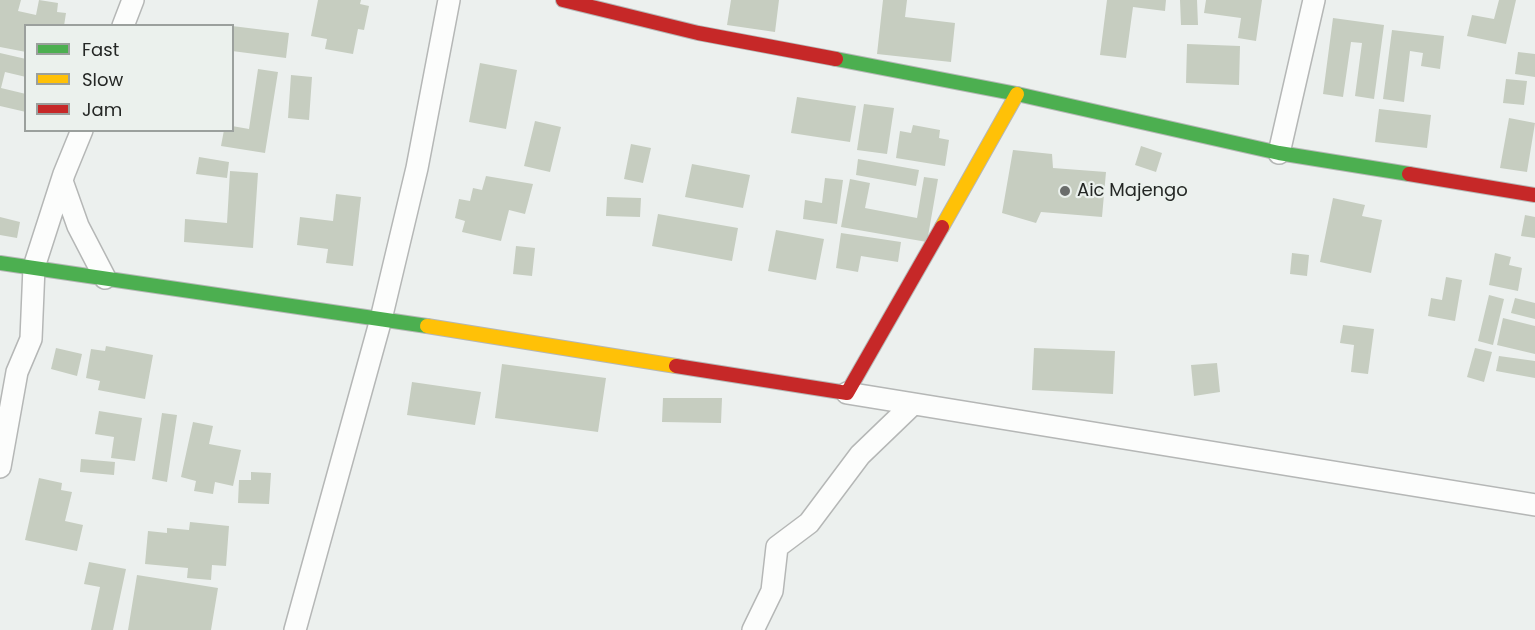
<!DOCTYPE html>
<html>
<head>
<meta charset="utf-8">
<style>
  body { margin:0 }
  #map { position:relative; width:1535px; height:630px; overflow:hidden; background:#ecf0ee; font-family:Poppins,sans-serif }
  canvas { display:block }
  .legend { position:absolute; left:24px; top:24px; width:210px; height:108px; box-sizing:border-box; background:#ebf1ed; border:2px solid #9ba09d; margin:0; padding:8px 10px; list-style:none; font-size:18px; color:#242725 }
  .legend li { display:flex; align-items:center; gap:12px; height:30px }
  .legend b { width:30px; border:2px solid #9ba09d }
</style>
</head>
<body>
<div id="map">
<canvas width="1535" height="630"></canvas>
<ul class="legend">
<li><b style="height:8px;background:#4caf50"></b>Fast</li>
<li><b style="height:8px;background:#ffc107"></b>Slow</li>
<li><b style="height:8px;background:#c62828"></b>Jam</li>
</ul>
</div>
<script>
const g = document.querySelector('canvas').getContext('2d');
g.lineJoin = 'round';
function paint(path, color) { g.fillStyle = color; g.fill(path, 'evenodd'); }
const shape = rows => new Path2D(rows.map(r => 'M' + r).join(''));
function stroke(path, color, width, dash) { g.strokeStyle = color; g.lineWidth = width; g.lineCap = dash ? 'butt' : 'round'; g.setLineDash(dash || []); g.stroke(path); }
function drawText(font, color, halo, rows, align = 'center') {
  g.font = font + ' Poppins,sans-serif'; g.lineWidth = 4.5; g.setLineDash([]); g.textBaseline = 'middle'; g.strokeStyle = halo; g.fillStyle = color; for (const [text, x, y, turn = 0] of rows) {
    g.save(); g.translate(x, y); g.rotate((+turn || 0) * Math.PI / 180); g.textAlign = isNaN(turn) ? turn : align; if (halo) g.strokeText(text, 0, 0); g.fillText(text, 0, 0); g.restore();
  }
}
const building = shape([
  [0,0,21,0,18,11,36,15,39,0,58,3,57,12,66,13,64,26,26,26,26,52,0,47],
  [318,0,361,0,360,4,369,6,364,30,358,29,353,54,325,49,327,39,311,36],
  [731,0,779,0,775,32,727,25],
  [883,0,907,0,905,17,955,23,951,62,877,54],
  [1107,0,1166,0,1165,11,1133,7,1126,58,1100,55],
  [1180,0,1197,0,1198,25,1181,25],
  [1206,0,1262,0,1256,41,1238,38,1241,18,1204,13],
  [1499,0,1516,0,1506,44,1467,36,1472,15,1494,19],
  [1333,18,1384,25,1374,99,1355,96,1362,43,1351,42,1343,97,1323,94],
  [232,26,289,33,286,58,232,51],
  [1392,30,1444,36,1440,69,1421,66,1423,53,1410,51,1404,102,1383,99],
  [1187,44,1240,46,1239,85,1186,83],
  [1518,52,1535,54,1535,77,1515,74],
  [0,53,26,59,26,77,5,72,1,88,26,94,26,112,0,106],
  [480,63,517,70,506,129,469,122],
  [258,69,278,72,265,153,221,146,224,130,232,130,232,126,249,129],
  [291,75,312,77,309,120,288,118],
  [1506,79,1527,81,1524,105,1503,103],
  [797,97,856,106,850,142,791,133],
  [864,104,894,108,887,154,857,150],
  [1379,109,1431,115,1427,148,1375,142],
  [1509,118,1535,123,1527,172,1500,168],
  [535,121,561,127,550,172,524,166],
  [913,125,940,130,939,138,949,140,945,166,896,158,900,131,911,133],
  [631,144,651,148,643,183,624,179],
  [1141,146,1162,153,1156,172,1135,165],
  [1013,150,1052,154,1053,168,1106,172,1102,217,1041,212,1036,223,1002,213],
  [199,157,229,162,227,178,196,174],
  [858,159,919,170,916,186,856,175],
  [692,164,750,175,743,208,685,197],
  [230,171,258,173,253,248,184,242,185,219,227,223],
  [486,176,533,184,525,214,509,210,501,241,462,232,465,221,455,218,459,199,470,201,473,188,482,190],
  [924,177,938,179,927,242,841,227,850,179,870,183,865,208,917,218],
  [825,178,843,180,837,224,803,219,805,200,822,203],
  [336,194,361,197,353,266,326,263,328,249,297,245,300,217,333,221],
  [607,197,641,198,640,217,606,216],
  [1333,198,1365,205,1362,216,1382,220,1371,273,1320,262],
  [658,214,738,228,732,261,652,246],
  [1525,215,1535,217,1535,238,1521,236],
  [0,217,20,222,17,238,0,235],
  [776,230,824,239,816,280,768,271],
  [841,233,901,242,898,262,861,256,858,272,836,268],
  [516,246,535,248,532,276,513,274],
  [1292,253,1309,255,1307,276,1290,274],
  [1495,253,1511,257,1509,265,1522,268,1518,291,1489,285],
  [1446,277,1462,280,1455,321,1428,316,1431,298,1442,300],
  [1489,295,1504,299,1493,345,1478,341],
  [1515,298,1535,303,1535,319,1511,313],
  [1503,318,1535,326,1535,354,1497,345],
  [1343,325,1374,329,1368,374,1351,372,1354,345,1340,343],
  [106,346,153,355,145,399,98,390,100,381,86,378,91,349,105,351],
  [56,348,82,354,77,376,51,369],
  [1034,348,1115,351,1113,394,1032,390],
  [1475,348,1492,352,1484,382,1467,377],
  [1499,356,1535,361,1535,378,1496,371],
  [1217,363,1220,392,1194,396,1191,365],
  [502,364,606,378,598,432,495,418],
  [412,382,481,392,475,425,407,415],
  [663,398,722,398,721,423,662,422],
  [99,411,142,418,135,461,111,458,114,437,95,434],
  [162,413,177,415,167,482,152,479],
  [193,422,213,426,209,444,241,450,233,486,215,482,213,494,194,491,196,481,181,477],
  [81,459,115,462,114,475,80,472],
  [251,472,271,473,269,504,238,503,239,480,251,480],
  [39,478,62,483,61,490,72,492,65,521,83,525,77,551,25,540],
  [190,522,229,526,226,566,212,565,211,580,187,578,188,568,145,564,148,531,167,533,167,528,189,530],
  [89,562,126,569,113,630,91,630,100,587,84,584],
  [137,575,218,588,211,630,128,630]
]);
const street = shape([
  [123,26,133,0],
  [1279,153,1314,0],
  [62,181,78,226,105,278],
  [847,393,1535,505],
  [0,467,17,372,31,339,34,267,64,174,82,130],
  [295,630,381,319,417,168,449,0],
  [753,630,772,591,777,547,809,523,860,455,913,404]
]);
const fast = shape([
  [836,59,1017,94,1279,153,1409,174],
  [0,263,427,326]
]);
const slow = shape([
  [942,227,1017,94],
  [427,326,676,366]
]);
const jam = shape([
  [563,0,698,33,836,59],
  [1409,174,1535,195],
  [676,366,847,393,942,227]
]);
const markers = [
  [1065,191,6,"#6a6d6b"]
];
const poiNames = [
  ["Aic Majengo",1077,191]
];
paint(building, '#c6cdc0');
stroke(street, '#b5b7b6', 24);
stroke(fast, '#b5b7b6', 16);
stroke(slow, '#b5b7b6', 16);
stroke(jam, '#b5b7b6', 16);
stroke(street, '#fcfdfc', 21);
stroke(fast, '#4caf50', 14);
stroke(slow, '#ffc107', 14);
stroke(jam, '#c62828', 14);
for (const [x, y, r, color] of markers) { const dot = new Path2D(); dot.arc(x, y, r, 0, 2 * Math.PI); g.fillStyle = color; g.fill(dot); stroke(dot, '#ebf1ed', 2); }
drawText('18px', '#242725', '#ebf1ed', poiNames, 'left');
</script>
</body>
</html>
